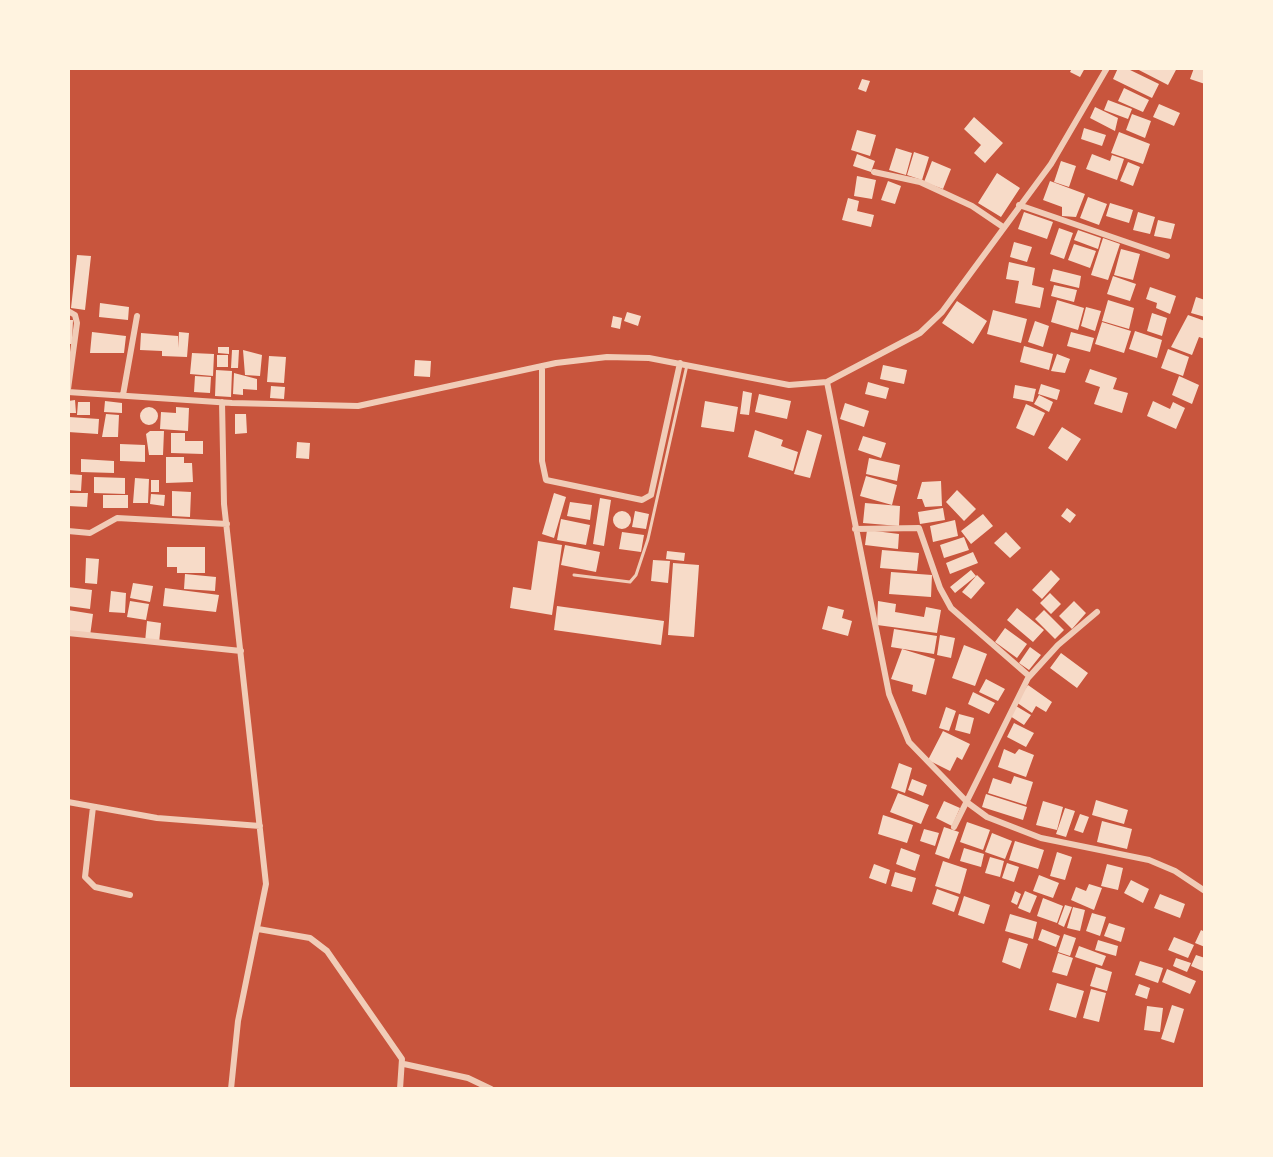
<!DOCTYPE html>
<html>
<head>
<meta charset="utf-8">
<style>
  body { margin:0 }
  #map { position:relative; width:1273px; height:1157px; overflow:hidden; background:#c8553d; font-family:"Fira Sans Condensed",sans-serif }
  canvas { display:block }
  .frame { position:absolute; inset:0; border:70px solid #fff3e0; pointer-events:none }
</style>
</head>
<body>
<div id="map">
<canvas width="1273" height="1157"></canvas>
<div class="frame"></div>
</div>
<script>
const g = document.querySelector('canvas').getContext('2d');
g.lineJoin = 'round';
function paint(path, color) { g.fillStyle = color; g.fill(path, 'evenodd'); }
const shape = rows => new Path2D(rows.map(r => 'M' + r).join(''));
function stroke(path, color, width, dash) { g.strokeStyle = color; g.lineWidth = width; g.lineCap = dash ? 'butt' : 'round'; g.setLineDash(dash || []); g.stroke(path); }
const building = shape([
  [1072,68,1085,68,1080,77,1070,72],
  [1118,68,1126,68,1159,84,1152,98,1113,79],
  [1135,68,1177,68,1168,85],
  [1194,68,1205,68,1205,84,1190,79],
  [862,79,870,81,866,92,858,89],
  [1124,88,1149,100,1143,112,1118,101],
  [1108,100,1132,109,1128,119,1104,110],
  [1159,104,1180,113,1174,126,1153,117],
  [1095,107,1118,118,1115,131,1090,118],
  [1132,114,1151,121,1145,138,1126,130],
  [974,117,1003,143,985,163,974,153,981,145,964,129],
  [1084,128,1106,135,1102,146,1081,139],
  [857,130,876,135,870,156,851,150],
  [1119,132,1150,144,1143,164,1111,153],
  [896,148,912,153,906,175,889,170],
  [914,152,929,157,922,180,907,175],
  [857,154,875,161,871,172,853,166],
  [1092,154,1110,161,1112,155,1124,159,1117,180,1086,169],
  [932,161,951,169,943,189,924,182],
  [1061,161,1076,166,1069,187,1054,182],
  [1128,162,1140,167,1133,186,1120,181],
  [997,173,1020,188,1001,217,978,203],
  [857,176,876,180,872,199,854,196],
  [888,181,901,186,895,204,881,200],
  [1050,181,1085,194,1076,217,1062,216,1062,207,1043,200],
  [1088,197,1107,204,1099,225,1080,218],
  [848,198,859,201,857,211,874,215,871,227,842,220],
  [1110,203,1133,210,1129,223,1106,216],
  [1024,212,1053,222,1047,239,1018,229],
  [1138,212,1155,217,1150,234,1133,230],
  [1158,220,1175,224,1171,239,1154,236],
  [1059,228,1073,233,1064,259,1050,254],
  [1078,230,1101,238,1098,249,1074,240],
  [1103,238,1120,244,1108,280,1091,275],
  [1014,242,1032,247,1027,262,1010,257],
  [1074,244,1096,251,1090,268,1068,260],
  [1121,249,1140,254,1133,280,1114,275],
  [77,255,91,256,85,310,71,308],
  [1009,262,1035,268,1032,285,1044,288,1040,308,1015,303,1019,281,1006,279],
  [1053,269,1081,276,1079,288,1050,281],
  [1113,276,1136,284,1130,301,1107,294],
  [1054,285,1077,290,1074,302,1051,296],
  [1150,287,1176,296,1170,314,1156,308,1157,303,1146,299],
  [1196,297,1205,300,1205,317,1191,313],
  [1057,300,1084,308,1078,330,1051,322],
  [1108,300,1134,308,1129,329,1102,321],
  [957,301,987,321,973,344,942,323],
  [100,303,129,307,128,320,99,317],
  [1086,307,1101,311,1095,331,1081,326],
  [993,310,1027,319,1021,343,987,334],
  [627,312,641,316,638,326,624,321],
  [1152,313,1167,318,1162,336,1147,331],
  [1188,315,1205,321,1205,339,1199,337,1192,355,1171,347],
  [613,316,622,318,620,329,611,327],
  [68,320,73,320,72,344,68,344],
  [1035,321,1049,326,1043,347,1028,342],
  [1102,322,1131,331,1124,353,1095,344],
  [1135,331,1162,340,1157,358,1129,349],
  [92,332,126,336,124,353,90,353],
  [179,332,189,333,187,357,162,356,162,351,140,350,141,333,178,336,178,348],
  [1071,332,1094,338,1090,352,1067,346],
  [1024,346,1053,354,1049,370,1020,362],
  [218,347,229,347,229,354,218,353],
  [1168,349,1189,357,1183,376,1161,368],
  [232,350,239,350,238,368,231,368],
  [243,350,262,355,260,376,245,375],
  [192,353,214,354,213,376,190,374],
  [1057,354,1070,359,1065,373,1051,371],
  [217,355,228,355,228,367,217,367],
  [269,356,286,357,284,383,267,382],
  [415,360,431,361,430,377,414,376],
  [883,365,907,370,904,384,880,379],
  [1090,369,1117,378,1113,389,1128,393,1122,413,1094,404,1100,387,1085,382],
  [216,370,232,371,231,397,215,396],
  [234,373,257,379,257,390,243,389,243,395,233,394],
  [195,376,211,377,210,393,194,392],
  [1179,376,1199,385,1192,404,1172,395],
  [868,382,889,388,886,399,865,394],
  [1041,384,1060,390,1057,400,1038,394],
  [1015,385,1036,389,1035,393,1032,392,1035,393,1033,402,1013,398],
  [271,386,285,387,284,399,270,398],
  [743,391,752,393,749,415,740,414],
  [759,394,791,401,787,419,755,412],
  [1039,395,1053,402,1049,412,1034,404],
  [75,400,76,413,68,413,68,401],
  [105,401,122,403,122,413,104,412],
  [705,401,738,407,734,432,701,427],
  [1153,401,1170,409,1173,402,1185,408,1176,429,1147,416],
  [78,402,90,402,90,415,77,415],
  [845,403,869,411,864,427,840,419],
  [1026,404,1045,413,1034,436,1016,428],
  [176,407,189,408,188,431,160,429,161,412,176,413],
  '140 416a9 9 0 1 1 18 0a9 9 0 1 1-18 0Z',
  [106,414,119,415,118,437,102,437],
  [235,414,246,414,247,433,235,434],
  [69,417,99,419,98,434,68,432],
  [1062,427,1081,439,1067,461,1048,448],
  [755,430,783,440,781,446,798,452,793,471,748,457],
  [807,430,822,435,810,478,794,474],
  [150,431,164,431,163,455,149,455,146,434],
  [171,433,185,433,185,441,203,441,203,454,171,453],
  [863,436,886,443,881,458,858,450],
  [297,442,310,443,309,459,296,458],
  [120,444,145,445,145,462,120,461],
  [166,457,184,457,184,463,192,463,193,482,166,483],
  [869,458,900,465,897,481,866,474],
  [81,459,114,461,114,473,81,472],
  [68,474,82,475,81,491,68,490],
  [866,476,897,485,892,505,860,496],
  [94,477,125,478,125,494,94,493],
  [135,478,149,479,148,503,133,503],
  [151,480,159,480,159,492,151,492],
  [941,481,942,506,925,507,922,499,917,499,922,482],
  [957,490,976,509,964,521,946,502],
  [172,491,191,492,190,517,172,516],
  [68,493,88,493,87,507,68,506],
  [554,493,566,497,554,538,542,534],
  [151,494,165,495,164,506,150,504],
  [103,495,128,495,128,508,103,508],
  [600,498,611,500,604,546,593,544],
  [570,502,592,505,590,520,567,516],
  [865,503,900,506,899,526,863,523],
  [943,508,945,520,920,524,918,512],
  [1067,508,1076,515,1070,523,1061,516],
  '613 520a9 9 0 1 1 18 0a9 9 0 1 1-18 0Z',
  [635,511,649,514,646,529,632,527],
  [983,514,993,526,971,544,961,531],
  [561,519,590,525,586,545,557,540],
  [955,520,958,536,933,542,930,526],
  [867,530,899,534,898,549,865,545],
  [622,532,644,535,641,552,619,549],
  [1006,532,1021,548,1010,558,994,543],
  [964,537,969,550,944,558,940,545],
  [538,541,562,545,552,615,510,608,513,587,531,590],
  [565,545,600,552,596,572,561,565],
  [167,547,205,547,205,573,177,573,177,567,167,567],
  [882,550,919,553,917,571,880,568],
  [667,551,685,553,684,561,666,559],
  [973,552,978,563,950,574,946,563],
  [86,558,99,559,97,584,85,583],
  [653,560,670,561,668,583,651,581],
  [673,563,699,565,694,637,668,635],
  [971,570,976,576,955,593,950,587],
  [1051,570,1060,579,1042,599,1032,590],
  [891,572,932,575,931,597,889,594],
  [185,574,216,577,215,591,184,589],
  [977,575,985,583,971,599,962,592],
  [133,583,153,586,150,602,130,598],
  [68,587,92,590,90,609,68,606],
  [165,588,219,595,216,612,163,606],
  [111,591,126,593,125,613,109,612],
  [1050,593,1061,604,1051,614,1040,603],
  [130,601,149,604,146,620,127,617],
  [878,601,896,604,895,612,924,617,926,607,941,610,937,633,877,625],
  [1074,601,1086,613,1072,629,1059,616],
  [557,606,664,621,661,645,554,630],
  [828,606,844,610,842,618,852,621,848,636,822,629],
  [1017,608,1044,630,1033,642,1007,620],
  [68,610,93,614,90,636,68,633],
  [1044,610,1064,630,1055,639,1035,619],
  [147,621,161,623,159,643,145,642],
  [1005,628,1027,644,1017,658,995,642],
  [894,629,937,636,934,654,891,647],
  [940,635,955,638,951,658,937,655],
  [964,645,987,654,975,686,952,678],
  [1030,647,1041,655,1029,670,1019,663],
  [902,649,935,659,926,695,912,691,913,685,891,679],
  [1061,653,1088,673,1077,688,1050,668],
  [986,679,1005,689,998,701,979,692],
  [1028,685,1052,702,1046,712,1036,706,1032,713,1016,702],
  [973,692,995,703,989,714,968,704],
  [1016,706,1031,715,1024,725,1010,716],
  [946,707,956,711,949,731,939,728],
  [959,714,974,718,970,734,955,730],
  [1014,723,1034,733,1026,747,1007,737],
  [943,731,970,744,962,760,957,757,950,771,928,760],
  [1004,749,1015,754,1019,749,1034,755,1026,777,998,767],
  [899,763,912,768,905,793,891,788],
  [1014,776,1033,782,1026,805,988,793,993,778,1011,784],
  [912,779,927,785,923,796,908,790],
  [898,793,929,805,921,824,890,812],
  [986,794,1027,807,1023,820,982,807],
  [1096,800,1128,810,1124,824,1092,815],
  [944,801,960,808,952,826,936,818],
  [1043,801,1063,807,1057,830,1036,825],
  [1065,808,1075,811,1066,837,1056,834],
  [1080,814,1089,817,1083,833,1074,830],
  [883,815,913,825,907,843,878,834],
  [1102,821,1132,829,1127,849,1097,842],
  [967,822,990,830,983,850,960,842],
  [944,827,959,832,949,859,935,854],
  [924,829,939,833,935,846,920,841],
  [992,833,1012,841,1005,859,985,852],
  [1015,841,1044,850,1038,869,1009,860],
  [901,848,920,855,915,871,896,864],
  [964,848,984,854,981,867,960,861],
  [1057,852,1072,857,1065,880,1050,876],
  [990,857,1004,861,1000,877,985,873],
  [943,861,967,869,960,894,935,886],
  [1007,863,1019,867,1014,882,1002,878],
  [874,864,890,870,886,884,869,878],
  [1107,864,1123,868,1118,890,1101,886],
  [895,872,916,878,912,892,891,886],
  [1039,875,1059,883,1053,898,1033,891],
  [1131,880,1149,889,1143,903,1124,893],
  [1089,884,1102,888,1094,910,1071,900,1076,887,1086,891],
  [937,889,959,897,954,912,932,904],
  [1015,891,1021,894,1017,905,1011,902],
  [1025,891,1037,896,1030,913,1018,908],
  [1160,894,1185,904,1180,918,1154,908],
  [964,896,990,905,984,924,958,915],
  [1043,898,1063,906,1057,923,1037,916],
  [1065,905,1072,907,1064,927,1058,924],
  [1073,907,1085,910,1080,931,1067,928],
  [1092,913,1106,917,1100,936,1086,931],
  [1010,914,1037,922,1033,939,1005,931],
  [1109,923,1125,928,1121,942,1104,936],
  [1042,929,1060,936,1056,947,1038,940],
  [1201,930,1205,932,1205,947,1195,943],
  [1064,934,1076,938,1070,956,1058,952],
  [1174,937,1194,945,1188,958,1168,950],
  [1009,938,1028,944,1020,969,1002,962],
  [1098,940,1118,946,1116,956,1095,950],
  [1079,946,1106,956,1102,966,1075,957],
  [1058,953,1073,958,1067,976,1052,972],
  [1196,955,1205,958,1205,972,1191,966],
  [1176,958,1191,963,1187,972,1173,966],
  [1140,961,1163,968,1158,983,1135,975],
  [1096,967,1112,972,1107,991,1090,986],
  [1167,969,1196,981,1190,994,1162,982],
  [1057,983,1084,991,1076,1018,1049,1010],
  [1139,984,1150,988,1147,999,1135,995],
  [1091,989,1106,993,1099,1022,1083,1018],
  [1172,1005,1184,1009,1174,1043,1161,1039],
  [1147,1006,1163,1008,1160,1032,1144,1030]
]);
const service = shape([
  [574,575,630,582,636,575,648,539,687,365]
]);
const minor = shape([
  [874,172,920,182,972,206,1003,227],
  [1019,205,1167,256],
  [68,311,75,315,77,323,68,389],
  [542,367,542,461,546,480,642,500,651,495,680,363],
  [827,382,889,694,909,742,968,803,987,817,1041,838,1149,860,1175,871,1205,891],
  [68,392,232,403,358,406,556,363,607,357,649,358,789,385,827,382,920,333,942,312,1051,164,1107,68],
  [123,395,137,316],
  [222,402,224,504,266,884,238,1021,231,1089],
  [855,529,919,528,940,588,951,608,1029,676],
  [68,531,90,533,117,518,227,524],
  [68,633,241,651],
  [68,802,157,818,260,826],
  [93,807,85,877,95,887,130,895],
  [954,827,1028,678,1058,645,1097,612],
  [258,929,310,938,327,951,402,1059,400,1089],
  [404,1064,468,1078,491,1089]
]);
paint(building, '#f7dbc8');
stroke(service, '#f1ccb7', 3);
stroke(minor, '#f1ccb7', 6);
</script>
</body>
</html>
